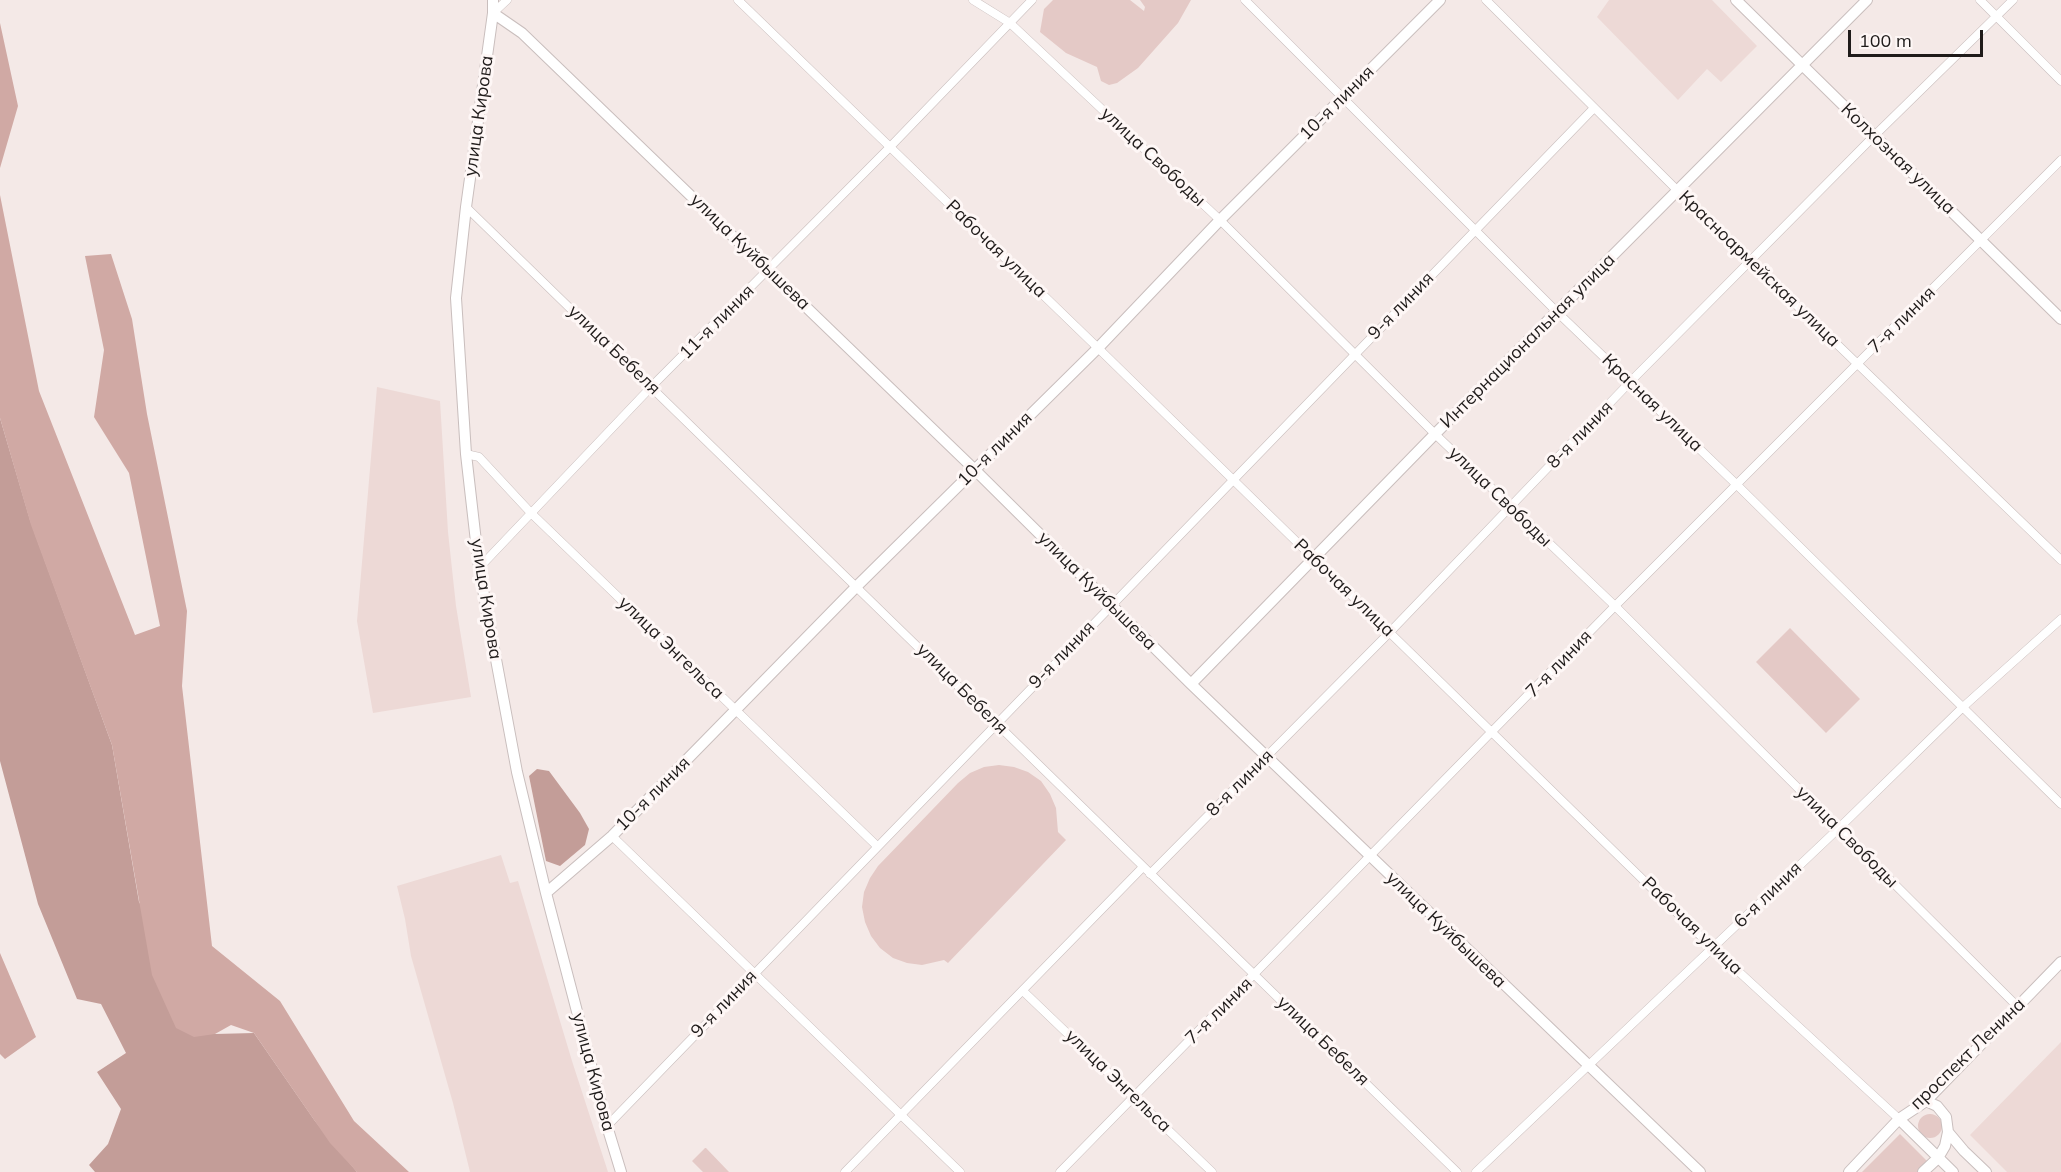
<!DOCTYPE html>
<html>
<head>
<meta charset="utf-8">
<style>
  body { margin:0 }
  #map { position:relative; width:2061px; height:1172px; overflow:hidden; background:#f4e9e7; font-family:Mulish,sans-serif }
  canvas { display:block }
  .scale { position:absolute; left:1848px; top:30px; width:135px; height:27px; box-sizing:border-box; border:3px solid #1f1b1a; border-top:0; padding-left:8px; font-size:18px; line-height:21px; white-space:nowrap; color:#1f1b1a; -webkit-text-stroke:4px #fef7f6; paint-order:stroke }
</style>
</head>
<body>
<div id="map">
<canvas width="2061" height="1172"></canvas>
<div class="scale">100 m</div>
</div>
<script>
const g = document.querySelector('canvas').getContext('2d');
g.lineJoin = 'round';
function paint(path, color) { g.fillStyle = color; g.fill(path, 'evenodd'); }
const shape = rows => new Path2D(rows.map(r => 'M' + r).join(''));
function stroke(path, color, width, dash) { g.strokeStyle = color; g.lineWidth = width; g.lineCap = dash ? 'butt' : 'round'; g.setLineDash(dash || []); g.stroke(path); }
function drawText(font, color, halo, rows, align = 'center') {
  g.font = font + ' Mulish,sans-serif'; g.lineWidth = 6; g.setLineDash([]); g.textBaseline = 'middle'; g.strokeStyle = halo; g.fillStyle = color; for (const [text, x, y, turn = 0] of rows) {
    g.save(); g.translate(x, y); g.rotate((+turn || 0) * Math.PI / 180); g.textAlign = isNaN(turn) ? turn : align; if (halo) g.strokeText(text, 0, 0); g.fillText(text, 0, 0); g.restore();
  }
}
const built = shape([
  [1609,0,1712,0,1757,46,1721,82,1707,69,1678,100,1597,17],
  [377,387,440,401,448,532,456,606,471,697,373,713,357,621],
  [501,855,510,883,518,881,572,1061,608,1172,470,1172,453,1103,411,956,405,919,397,886],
  [2061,1042,2061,1172,2007,1172,1970,1135]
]);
const green = shape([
  [1053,0,1130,0,1144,11,1145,7,1140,0,1191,0,1178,23,1138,68,1117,83,1109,85,1101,81,1097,67,1066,53,1040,32,1044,9],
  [1790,628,1860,699,1826,733,1756,662],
  [999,765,1014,767,1028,772,1041,781,1050,794,1056,808,1058,832,1066,840,948,963,944,960,922,965,907,963,893,958,880,948,871,936,865,922,862,907,864,892,870,878,878,866,958,783,970,773,984,767],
  '1918 1126a12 12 0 1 1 24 0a12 12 0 1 1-24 0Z',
  [1900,1134,1928,1162,1917,1172,1862,1172],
  [705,1148,706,1148,729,1172,703,1172,692,1161]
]);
const forest = shape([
  [0,418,30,520,112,745,139,902,215,1034,254,1033,315,1121,357,1172,95,1172,89,1165,108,1144,121,1109,97,1072,126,1053,101,1004,77,999,38,904,0,761],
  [537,769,549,771,580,813,589,829,585,845,560,866,546,861,529,776]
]);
const water = shape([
  [0,23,18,106,0,168],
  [0,195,39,391,135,635,160,626,129,473,94,417,104,350,85,256,111,254,132,319,147,414,187,611,182,686,212,946,280,1001,354,1121,409,1172,357,1172,330,1143,254,1033,231,1025,215,1034,194,1037,176,1028,152,975,112,745,31,525,0,418],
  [0,953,36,1037,5,1059,0,1054]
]);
const street = shape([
  [738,0,1098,348,1713,948,1899,1119],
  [973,0,1010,23,1220,220,1435,434,1615,606,2017,1006],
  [1245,0,1557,312,1736,484,2061,804],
  [1486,0,1677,190,2061,560],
  [1980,0,2061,81],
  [493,13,507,0],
  [466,207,1457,1172],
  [466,454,479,457,531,513,877,846],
  [479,568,652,386,890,147,1032,0],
  [612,836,960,1172],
  [1150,874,1390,632,1630,382,1874,136,2013,0],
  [1023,991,1212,1172],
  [607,1126,1594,108],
  [845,1172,1143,867],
  [1060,1172,1615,606,2061,160],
  [1476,1172,1839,828,1963,707,2061,619]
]);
const secondary = shape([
  [493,0,493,13,466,207,456,298,466,454,479,568,517,772,546,893,607,1126,621,1172],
  [1736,0,2061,319],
  [493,13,522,33,974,469,1191,684,1700,1172],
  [1191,684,1435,434,1867,0],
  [546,893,612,836,857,586,1098,348,1220,220,1440,0],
  [1899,1119,1953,1172],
  [1948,1132,1964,1151,1986,1172],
  [1849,1172,1899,1119,1926,1101,2061,962],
  [1923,1172,1938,1158,1945,1146,1948,1132,1946,1117,1937,1106,1926,1101]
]);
const streetNames = [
  ["10-я линия",1337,103,-45],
  ["улица Кирова",479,116,-82],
  ["улица Свободы",1153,157,43],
  ["Колхозная улица",1898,159,44],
  ["Рабочая улица",996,249,44],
  ["улица Куйбышева",750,252,44],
  ["Красноармейская улица",1759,269,44],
  ["9-я линия",1401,306,-46],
  ["7-я линия",1902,320,-45],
  ["11-я линия",717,322,-45],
  ["Интернациональная улица",1528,341,-45],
  ["улица Бебеля",614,350,44],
  ["Красная улица",1652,403,44],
  ["8-я линия",1580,435,-46],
  ["10-я линия",995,449,-45],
  ["улица Свободы",1500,497,44],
  ["Рабочая улица",1344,588,44],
  ["улица Куйбышева",1097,591,45],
  ["улица Кирова",486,599,81],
  ["улица Энгельса",671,648,44],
  ["9-я линия",1062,655,-46],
  ["7-я линия",1559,664,-46],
  ["улица Бебеля",962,689,45],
  ["8-я линия",1240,783,-45],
  ["10-я линия",653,794,-45],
  ["улица Свободы",1847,837,45],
  ["6-я линия",1768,895,-44],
  ["Рабочая улица",1692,926,44],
  ["улица Куйбышева",1446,930,44],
  ["9-я линия",724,1004,-46],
  ["7-я линия",1219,1011,-45],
  ["улица Бебеля",1323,1041,44],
  ["проспект Ленина",1968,1054,-44],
  ["улица Кирова",593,1072,75],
  ["улица Энгельса",1118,1081,44]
];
paint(built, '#edd9d6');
paint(green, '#e4c9c6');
paint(forest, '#c39d98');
paint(water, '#d0a9a4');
stroke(street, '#c9bebd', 9);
stroke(secondary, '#c9bebd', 12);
stroke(street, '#fff', 8);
stroke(secondary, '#fff', 10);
drawText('18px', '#1f1b1a', '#fef7f6', streetNames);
</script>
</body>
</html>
